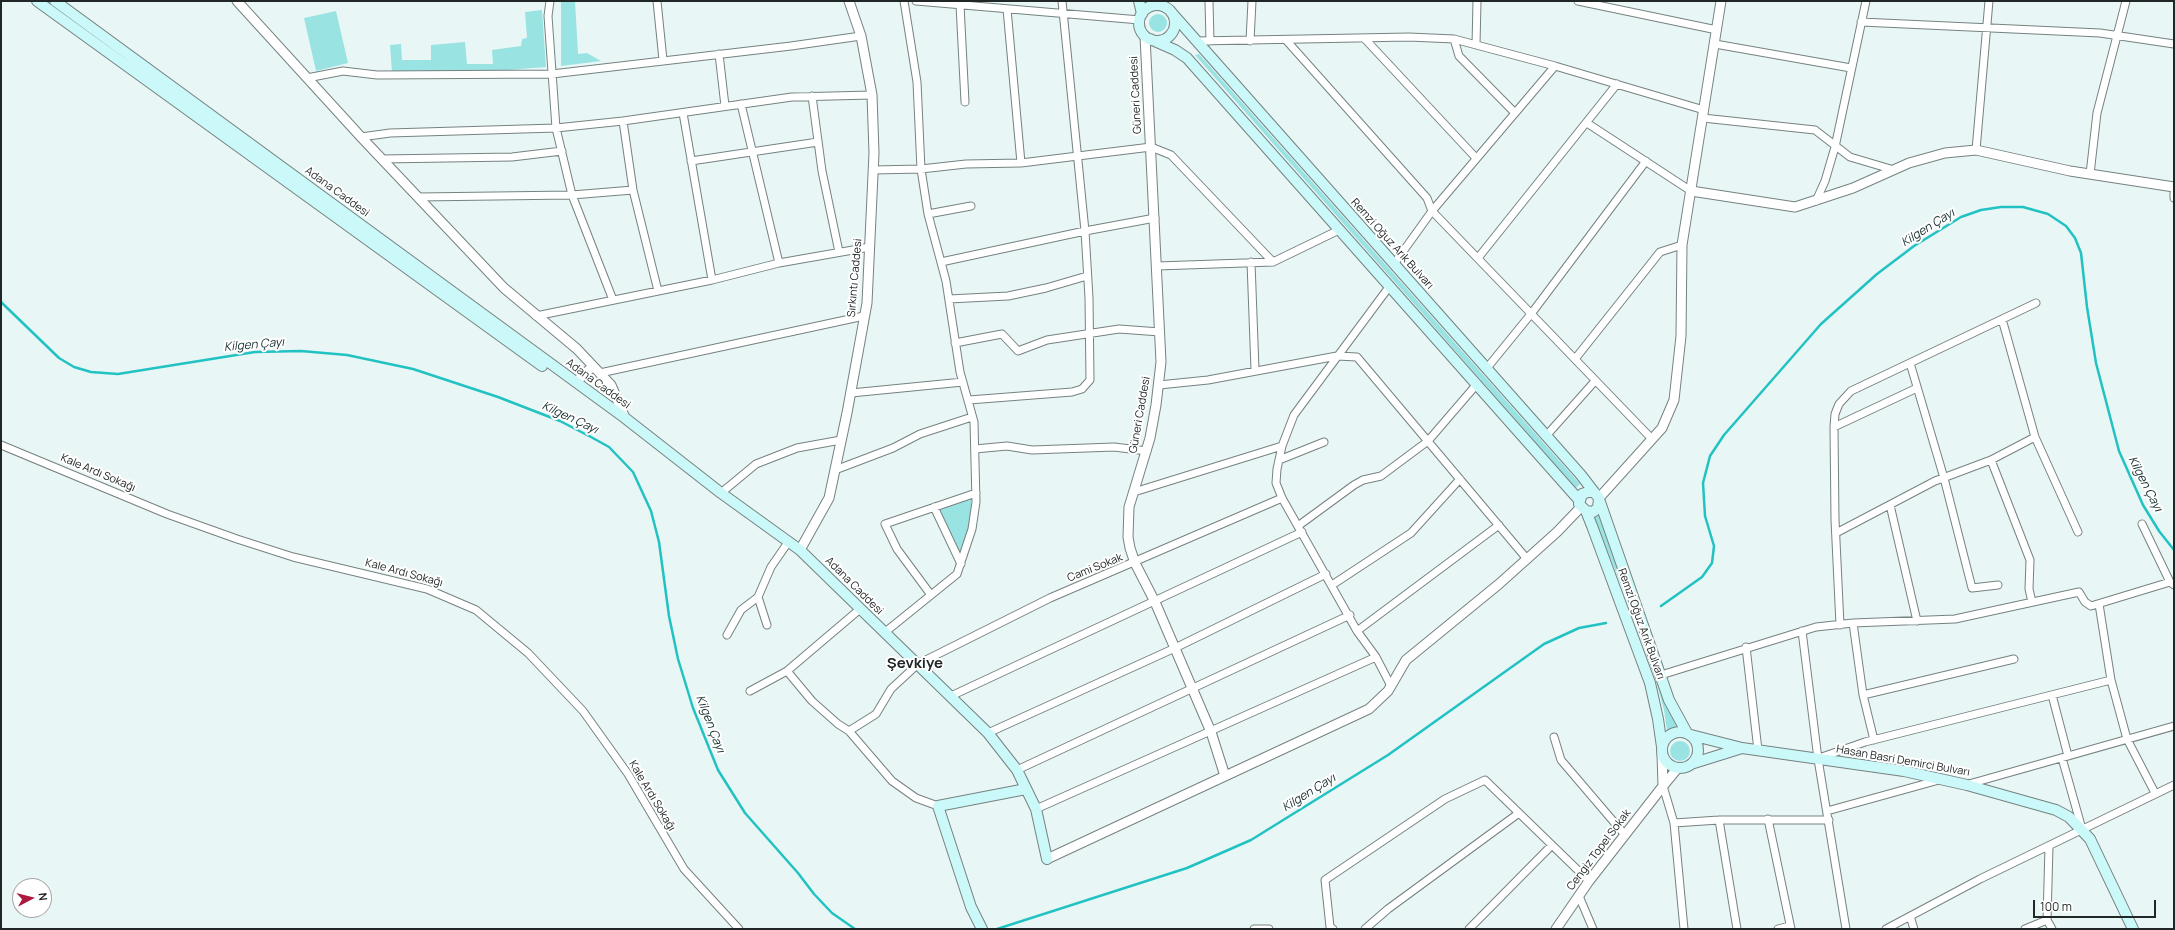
<!DOCTYPE html>
<html>
<head>
<meta charset="utf-8">
<style>
  body { margin:0 }
  #map { position:relative; width:2175px; height:930px; overflow:hidden; background:#e9f6f6; font-family:Manrope,sans-serif }
  canvas { display:block }
  .frame { position:absolute; inset:0; border:2px solid #212626; pointer-events:none }
  .north { position:absolute; left:12px; top:878px; width:40px; height:40px; box-sizing:border-box; background:#fff; border:1px solid #a6a8a8; border-radius:50%; rotate:83deg; font-size:11px; font-weight:700; line-height:16px; text-align:center; color:#212626 }
  .north::after { content:''; display:block; margin:auto; width:14px; height:18px; background:#ad183d; clip-path:polygon(50% 0,100% 100%,50% 72%,0 100%) }
  .scale { position:absolute; left:2033px; top:900px; width:123px; height:18px; box-sizing:border-box; border:2px solid #212626; border-top:0; padding-left:5px; font-size:12px; line-height:14px; white-space:nowrap; color:#212626; -webkit-text-stroke:3px #fff; paint-order:stroke }
</style>
</head>
<body>
<div id="map">
<canvas width="2175" height="930"></canvas>
<div class="frame"></div>
<div class="north">N</div>
<div class="scale">100 m</div>
</div>
<script>
const g = document.querySelector('canvas').getContext('2d');
g.lineJoin = 'round';
function paint(path, color) { g.fillStyle = color; g.fill(path, 'evenodd'); }
const shape = rows => new Path2D(rows.map(r => 'M' + r).join(''));
function stroke(path, color, width, dash) { g.strokeStyle = color; g.lineWidth = width; g.lineCap = dash ? 'butt' : 'round'; g.setLineDash(dash || []); g.stroke(path); }
function drawText(font, color, halo, rows, align = 'center') {
  g.font = font + ' Manrope,sans-serif'; g.lineWidth = 4; g.setLineDash([]); g.textBaseline = 'middle'; g.strokeStyle = halo; g.fillStyle = color; for (const [text, x, y, turn = 0] of rows) {
    g.save(); g.translate(x, y); g.rotate((+turn || 0) * Math.PI / 180); g.textAlign = isNaN(turn) ? turn : align; if (halo) g.strokeText(text, 0, 0); g.fillText(text, 0, 0); g.restore();
  }
}
const green = shape([
  [561,1,575,1,578,54,587,53,601,61,561,66],
  [542,10,546,67,495,71,392,72,390,45,401,44,402,60,431,60,431,45,465,42,467,64,493,64,492,50,521,46,522,39,527,38,525,12],
  [336,11,348,63,316,71,304,18],
  '1149 23a9 9 0 1 1 18 0a9 9 0 1 1-18 0Z',
  [1199,54,1580,484,1576,488,1195,55],
  [971,497,972,513,967,539,960,555,939,509],
  [1600,515,1632,606,1630,607,1594,518],
  [1656,676,1681,727,1667,731,1664,710,1655,677],
  '1670 751a10 10 0 1 1 20 0a10 10 0 1 1-20 0Z'
]);
const stream = shape([
  [1,302,59,358,74,367,91,372,118,374,255,352,301,351,347,355,413,369,498,397,560,421,591,437,609,447,633,472,651,511,659,542,669,616,678,659,693,708,718,770,745,813,798,873,814,894,832,913,855,929],
  [1661,606,1702,577,1712,563,1714,546,1705,516,1703,483,1710,456,1724,435,1821,324,1877,274,1914,246,1961,217,1981,210,2001,207,2023,207,2048,214,2066,226,2075,238,2081,253,2087,307,2096,363,2119,451,2143,505,2159,531,2174,550],
  [997,929,1187,868,1251,840,1388,755,1544,644,1579,628,1606,623]
]);
const minor = shape([
  [550,1,548,16,556,128,572,195,613,300],
  [657,1,663,60],
  [916,1,1140,20],
  [1209,1,1210,41],
  [1578,1,1717,30],
  [960,5,965,102],
  [1007,9,1021,163],
  [1861,22,2100,33,2174,44],
  [1365,39,1476,158],
  [1454,39,1459,56,1515,113],
  [1286,40,1427,198,1432,211,1652,439],
  [1197,41,1409,37,1454,39,1555,66,1704,110],
  [1250,41,1252,1],
  [1715,44,1851,68],
  [1476,45,1477,1],
  [719,54,725,106],
  [307,78,343,71,377,75,552,74,791,46,861,36],
  [812,96,822,171,839,252],
  [741,104,779,263],
  [683,113,712,280],
  [1703,118,1815,130,1850,157,1894,170],
  [623,121,633,190,658,291],
  [1587,123,1691,191],
  [361,137,390,133,556,128,623,121,792,97,872,95],
  [1976,150,1989,1],
  [382,159,512,157,562,151],
  [691,161,818,142],
  [873,170,921,169,966,164,1021,163,1151,147,1171,155,1273,262],
  [2090,174,2097,113,2126,1],
  [2174,193,2174,198],
  [418,197,572,195,633,190],
  [1816,201,1825,181,1835,147,1866,1],
  [928,214,971,206],
  [1478,258,1617,84],
  [941,262,1085,231,1155,218],
  [1251,262,1255,370],
  [1394,264,1432,211,1555,66],
  [1157,266,1273,262,1339,230],
  [1389,287,1294,415,1282,446,1277,469,1276,483,1282,498,1357,631,1376,657,1391,686],
  [949,299,1008,296,1046,288,1087,276],
  [536,316,712,280,779,263,870,247],
  [2002,319,2035,437,2078,532],
  [955,343,1002,334,1018,351,1047,340,1119,329,1160,332],
  [1575,359,1660,252,1682,245],
  [1910,363,1944,478,1972,588,1998,585],
  [1487,368,1531,314,1646,161],
  [600,373,864,316],
  [1159,385,1208,380,1337,356,1357,357,1527,559],
  [851,393,963,382],
  [969,400,1072,392,1082,389,1090,380,1089,298,1085,231,1062,1],
  [1834,427,1917,388],
  [1546,436,1595,381],
  [1,445,167,514,237,539,293,557,427,589,476,610,528,653,583,711,628,774,684,869,739,929],
  [975,449,1007,446,1032,450,1114,447,1147,451],
  [1279,460,1324,442],
  [1991,460,2030,560,2029,589,2032,602],
  [835,470,893,448,920,434,972,417],
  [1134,492,1282,446],
  [721,493,756,464,797,448,841,440],
  [1890,505,1917,621],
  [934,507,961,564],
  [2142,524,2170,582,2174,585],
  [1298,526,1354,485,1363,480,1381,476,1428,441,1477,384],
  [1836,533,1935,481,1991,460,2035,437],
  [1332,585,1411,533,1460,479],
  [931,595,897,549,885,524,976,493],
  [2099,604,2111,680,2127,739,2155,793],
  [1853,623,1863,695,1874,740],
  [767,625,758,597,771,567,789,541],
  [1840,625,1835,520,1834,427,1835,414,1839,404,1851,391,2036,303],
  [1357,631,1499,525],
  [1802,631,1818,759,1846,929],
  [884,633,957,574,972,529,976,502,974,422,960,372,946,281,928,214,921,169,917,82,904,1],
  [727,635,741,610,758,597],
  [1746,647,1758,750],
  [787,671,812,701,838,724,849,731,892,781,916,798,938,806],
  [1661,675,1816,627,1853,623,1955,619,2079,592,2085,602,2091,606,2170,582],
  [750,691,787,671,860,609],
  [1863,695,2014,659],
  [2052,695,2068,756],
  [951,696,1302,532],
  [849,731,876,714,891,689,918,664,1050,598,1282,498],
  [988,733,1175,648,1326,574],
  [1554,737,1561,760,1625,835],
  [1819,758,1865,742,2111,680],
  [2062,758,2082,829],
  [1017,770,1350,615],
  [1969,784,2174,726],
  [1663,786,1674,823,1684,929],
  [1036,809,1376,657],
  [1827,811,1939,780],
  [1768,819,1791,929],
  [1719,820,1737,929],
  [1674,823,1719,820,1829,820],
  [2049,846,2047,920,2052,929],
  [1579,896,1593,929],
  [1910,916,1914,929],
  [1254,929,1269,929],
  [1333,929,1330,927,1325,880,1445,799,1485,780,1589,881],
  [1365,929,1388,909,1519,813],
  [1469,929,1552,845],
  [1778,929,1790,926],
  [1886,929,1980,879,2174,785],
  [2025,929,2047,920]
]);
const tertiary = shape([
  [237,1,361,137,504,288,577,349,611,385,625,418],
  [1145,36,1161,362,1156,405,1150,438,1129,507,1128,537,1130,548,1135,563,1155,602,1211,732,1225,776],
  [1691,191,1795,207,1853,188,1909,163,1945,153,1976,150,2070,171,2174,187],
  [576,382,593,366],
  [1599,498,1662,428,1674,400,1681,336,1682,245,1721,1],
  [800,550,829,498,847,413,867,303,874,153,872,95,861,36,849,1],
  [1662,754,1663,786,1677,769],
  [1047,859,1369,709,1388,691,1406,660,1499,584,1557,532,1581,507],
  [1556,929,1589,881,1663,786]
]);
const secondary = shape([
  [37,1,542,366],
  [55,1,625,418,721,493,800,550,988,733,1017,770,1036,809,1047,859],
  [1139,1,1142,14],
  '1139 23a18 18 0 1 1 36 0a18 18 0 1 1-36 0Z',
  [1171,12,1581,475,1594,492],
  [1150,39,1175,50,1187,58,1579,500],
  [1600,502,1669,700,1687,733],
  [1586,511,1593,512,1598,508,1599,498,1594,492,1588,492,1582,494,1579,504,1586,511,1592,526,1650,683,1658,719,1662,747],
  '1662 750a18 18 0 1 1 36 0a18 18 0 1 1-36 0Z',
  [1691,735,1742,748,1694,763],
  [1742,748,1904,771,1967,785,2056,810,2069,817,2090,839,2133,929],
  [982,929,971,907,938,806,1026,789]
]);
const streetNames = [
  ["Güneri Caddesi",1136,95,-93],
  ["Adana Caddesi",337,192,36],
  ["Remzi Oğuz Arık Bulvarı",1392,244,48],
  ["Sırkıntı Caddesi",855,278,-85],
  ["Adana Caddesi",598,384,36],
  ["Güneri Caddesi",1140,415,-80],
  ["Kale Ardı Sokağı",98,473,23],
  ["Cami Sokak",1095,568,-22],
  ["Kale Ardı Sokağı",404,573,15],
  ["Adana Caddesi",854,586,45],
  ["Remzi Oğuz Arık Bulvarı",1641,624,70],
  ["Hasan Basri Demirci Bulvarı",1903,761,10],
  ["Kale Ardı Sokağı",652,796,59],
  ["Cengiz Topel Sokak",1599,850,-53]
];
const waterNames = [
  ["Kilgen Çayı",1928,228,-32],
  ["Kilgen Çayı",254,345,-5],
  ["Kilgen Çayı",570,418,25],
  ["Kilgen Çayı",2145,484,63],
  ["Kilgen Çayı",710,724,69],
  ["Kilgen Çayı",1309,793,-32]
];
const districtNames = [
  ["Şevkiye",915,664]
];
paint(green, '#99e3e3');
stroke(stream, '#22c2c3', 2.5);
stroke(minor, '#768281', 9);
stroke(tertiary, '#768281', 11);
stroke(secondary, '#768281', 12);
stroke(minor, '#fff', 7);
stroke(tertiary, '#fff', 9);
stroke(secondary, '#cbf8f8', 10);
drawText('11px', '#212626', '#fff', streetNames);
drawText('italic 12px', '#162e2e', '#fff', waterNames);
drawText('bold 15px', '#212626', '#fff', districtNames);
</script>
</body>
</html>
